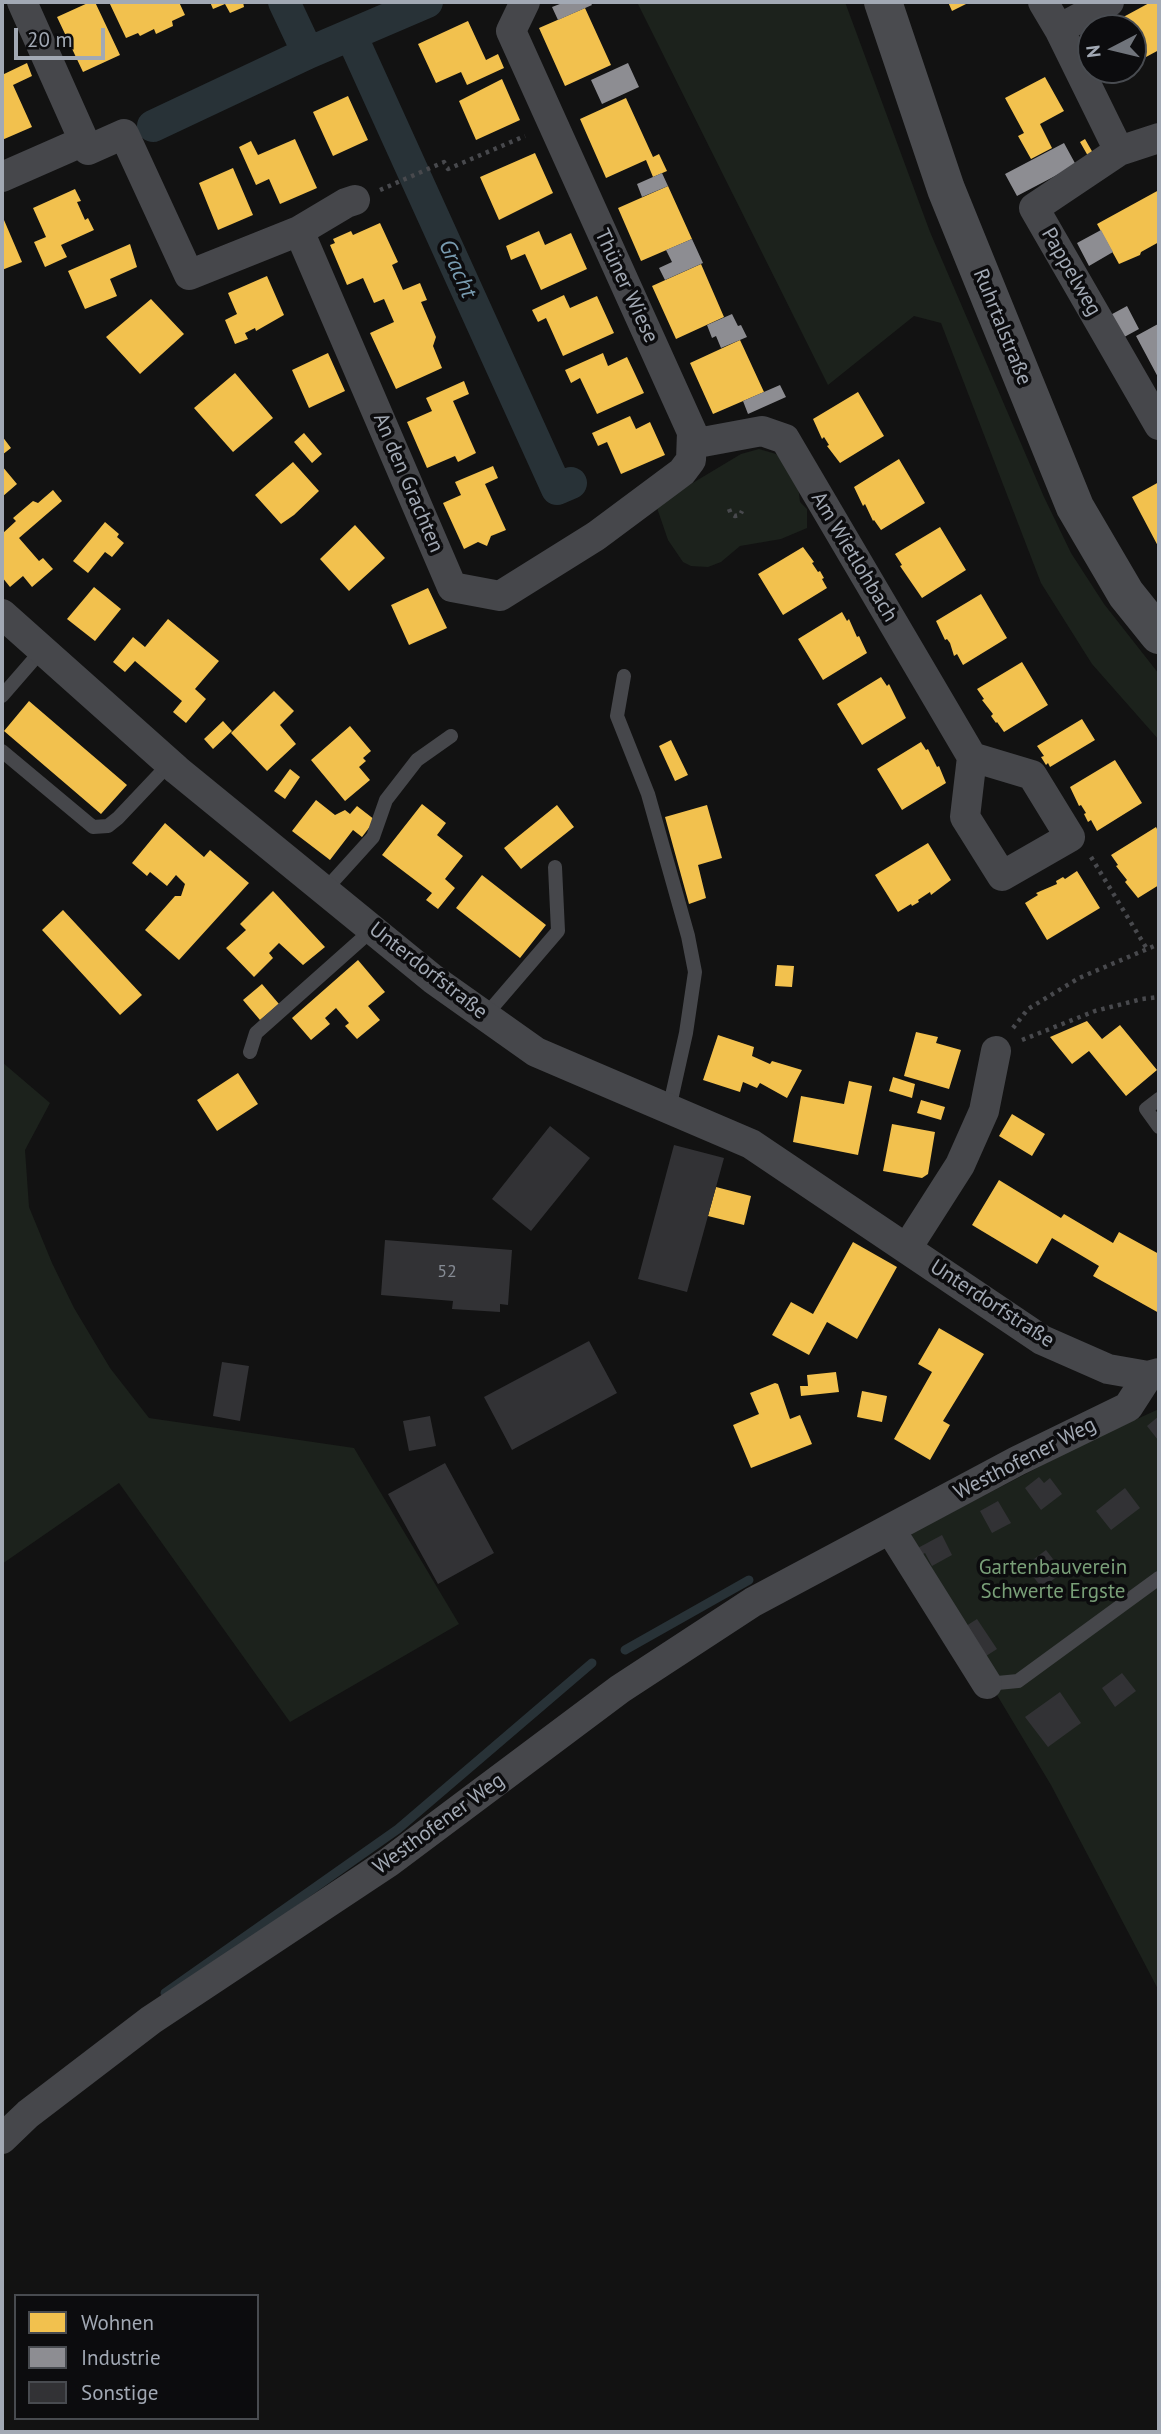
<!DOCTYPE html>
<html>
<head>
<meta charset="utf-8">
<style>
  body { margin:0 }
  #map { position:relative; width:1161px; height:2434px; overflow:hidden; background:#121212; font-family:"PT Sans",sans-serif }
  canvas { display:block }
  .frame { position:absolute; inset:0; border:4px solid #a2a9b4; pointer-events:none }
  .legend { position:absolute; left:14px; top:2294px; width:245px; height:126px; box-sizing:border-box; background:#0c0c0e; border:2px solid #484b50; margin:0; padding:9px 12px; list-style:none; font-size:21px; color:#a2a9b4 }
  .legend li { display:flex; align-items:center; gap:14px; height:35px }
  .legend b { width:35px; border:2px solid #484b50 }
  .north { position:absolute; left:1077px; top:14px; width:70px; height:70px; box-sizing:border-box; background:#0c0c0e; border:2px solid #484b50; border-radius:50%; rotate:263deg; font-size:19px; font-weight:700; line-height:28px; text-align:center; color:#a2a9b4 }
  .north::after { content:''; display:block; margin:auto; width:24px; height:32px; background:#70747b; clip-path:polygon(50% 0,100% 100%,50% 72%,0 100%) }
  .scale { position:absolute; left:14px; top:28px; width:91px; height:32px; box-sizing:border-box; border:4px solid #a2a9b4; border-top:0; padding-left:9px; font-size:21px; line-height:24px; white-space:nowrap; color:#a2a9b4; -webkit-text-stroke:5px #0c0c0e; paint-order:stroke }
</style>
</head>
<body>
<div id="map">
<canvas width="1161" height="2434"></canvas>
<div class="frame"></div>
<ul class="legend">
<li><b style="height:19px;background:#f2c14e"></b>Wohnen</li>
<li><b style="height:19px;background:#8d8d92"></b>Industrie</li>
<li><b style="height:19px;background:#323235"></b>Sonstige</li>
</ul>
<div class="north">N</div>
<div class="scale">20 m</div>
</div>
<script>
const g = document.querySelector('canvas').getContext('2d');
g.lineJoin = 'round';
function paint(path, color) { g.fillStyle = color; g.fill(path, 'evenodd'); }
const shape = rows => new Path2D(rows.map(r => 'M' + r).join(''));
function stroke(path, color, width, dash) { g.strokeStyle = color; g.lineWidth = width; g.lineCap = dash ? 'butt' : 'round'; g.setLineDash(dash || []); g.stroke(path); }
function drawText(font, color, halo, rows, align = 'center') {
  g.font = font + ' "PT Sans",sans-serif'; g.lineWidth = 7; g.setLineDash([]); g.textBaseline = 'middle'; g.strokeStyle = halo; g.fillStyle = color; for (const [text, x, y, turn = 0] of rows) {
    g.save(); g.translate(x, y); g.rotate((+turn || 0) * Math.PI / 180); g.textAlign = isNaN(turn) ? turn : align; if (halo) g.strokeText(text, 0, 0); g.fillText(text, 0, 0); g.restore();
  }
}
const green = shape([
  [637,2,845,2,930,232,1044,497,1071,553,1104,604,1159,674,1159,740,1092,664,1041,583,941,323,914,316,828,385],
  [759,449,776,454,788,465,798,486,800,502,807,509,807,528,781,539,740,546,721,562,708,567,691,566,683,562,668,540,656,505,741,454],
  [2,1062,50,1103,25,1150,29,1207,52,1263,74,1308,110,1368,149,1418,354,1448,459,1624,290,1722,119,1483,2,1564],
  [1159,1409,1159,1991,1051,1785,910,1550,912,1533,1093,1439]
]);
const homes = shape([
  [90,2,95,2,120,55,83,72,57,17],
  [109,2,179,2,185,15,172,21,173,26,156,34,154,29,140,36,138,33,126,38],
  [210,2,243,2,244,7,230,13,225,4,213,9],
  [948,2,970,2,952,11],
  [1151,2,1159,2,1159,50,1133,64,1133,28,1103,28],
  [585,8,611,65,565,86,539,28],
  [468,21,486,60,498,54,504,68,467,85,461,72,436,83,418,44],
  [27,63,32,76,13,85,32,127,2,140,2,75],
  [1092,70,1122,70,1098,82],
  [1045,77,1064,111,1040,124,1052,148,1031,159,1018,136,1024,133,1005,98],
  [502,79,520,120,476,140,459,101],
  [348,96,368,140,333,156,313,112],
  [626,98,653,157,659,154,667,171,653,177,646,160,606,178,580,119],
  [295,139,317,188,280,204,269,179,256,185,239,147,251,141,258,155],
  [1085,139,1093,153,1088,156,1080,142],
  [535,153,553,193,499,220,480,177],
  [233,168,253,215,218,230,199,183],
  [668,186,692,239,641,261,618,208],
  [75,189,81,201,77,202,85,220,88,218,94,230,61,245,67,257,45,267,34,242,46,237,33,208],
  [1159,190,1159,242,1141,252,1140,255,1119,264,1097,224],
  [4,220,22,262,2,270,2,221],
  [380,223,398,262,392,265,403,290,420,283,427,300,421,302,436,337,433,346,442,368,396,389,370,333,394,322,384,299,374,303,363,278,347,285,330,245,335,243,333,239,351,231,353,235],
  [539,231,545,245,571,233,587,269,541,290,525,254,511,260,506,246],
  [130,244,137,267,110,279,117,296,85,309,68,271],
  [701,264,724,317,676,339,652,286],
  [267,276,284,315,256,331,255,328,245,333,248,339,235,344,225,320,237,314,228,293],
  [564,295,570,308,597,296,614,333,563,356,546,318,538,322,532,310],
  [151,299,184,334,140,374,106,337],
  [740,340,764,392,713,414,690,363],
  [328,353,345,391,309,408,292,370],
  [603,353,608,366,627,357,644,393,597,414,580,378,571,383,565,370],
  [235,373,273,418,233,452,194,408],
  [464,381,469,394,453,401,476,453,458,462,455,456,427,468,407,422,432,411,426,398],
  [858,392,884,436,840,463,827,446,829,445,824,437,822,439,813,419],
  [630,416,636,429,650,422,665,455,621,474,607,442,598,446,592,433],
  [304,433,322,454,312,463,294,442],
  [2,436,11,448,2,455],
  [899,459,925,503,881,530,874,520,873,521,865,504,863,506,854,487],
  [293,462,319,491,294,515,281,524,255,495],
  [2,466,17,484,2,497],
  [493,466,498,478,485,484,506,530,491,536,487,546,478,542,464,549,443,503,461,495,455,482],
  [1159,482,1159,548,1132,497],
  [53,490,62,501,19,538,39,561,43,558,53,569,32,587,23,576,10,587,2,577,2,534,16,521,13,518,33,501,38,503],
  [105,522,119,534,117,537,124,543,112,557,105,552,88,573,73,561],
  [355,525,385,558,349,591,320,559],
  [940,527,966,570,922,598,900,566,902,565,895,554],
  [803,547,814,562,812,563,818,572,820,571,824,578,822,579,827,588,783,615,758,574],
  [94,587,121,609,95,641,67,619],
  [428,588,447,628,409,645,391,605],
  [981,594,1007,638,963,665,957,654,954,656,950,643,947,639,945,640,936,621],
  [842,612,847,621,849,619,857,637,859,636,867,653,823,680,798,639],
  [168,619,219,661,195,689,206,699,186,723,173,712,182,701,135,661,125,672,113,662,133,637,145,647],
  [1022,662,1048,705,1004,732,997,722,996,723,991,716,993,714,982,700,984,699,977,689],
  [881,677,887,686,889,684,906,718,862,745,837,704],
  [274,691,294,711,280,725,296,744,267,771,231,733],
  [29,701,127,785,101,814,4,731],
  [1082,719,1095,740,1050,767,1048,763,1046,765,1041,757,1044,756,1037,746],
  [223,721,232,731,213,749,204,739],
  [350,726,371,751,363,758,366,761,359,767,370,780,345,801,311,760],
  [671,740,688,775,675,781,659,746],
  [921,742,926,750,928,749,937,767,939,766,946,783,902,810,877,769],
  [1115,760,1142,803,1097,831,1091,820,1088,822,1084,814,1086,813,1081,805,1079,806,1070,787],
  [290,769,300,777,285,799,274,791],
  [316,800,335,815,345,810,350,814,357,806,375,820,362,837,353,830,330,860,292,831],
  [422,804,446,823,437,835,463,856,445,879,455,888,438,909,426,900,432,893,382,855],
  [557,805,574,827,521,869,504,848],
  [707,805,722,858,698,865,706,898,689,904,665,817],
  [165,823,204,857,210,850,249,883,179,960,145,930,175,896,181,896,185,884,176,875,167,886,150,872,147,876,132,863],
  [1156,827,1159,833,1159,885,1138,898,1125,882,1127,880,1116,866,1118,865,1111,855],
  [928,843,951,880,931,895,930,892,918,900,919,902,912,906,911,904,898,912,875,875],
  [1077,871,1100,908,1047,940,1025,903,1038,895,1036,893,1057,884,1056,881,1063,877,1065,879],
  [482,875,546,925,520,958,456,908],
  [273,891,325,947,303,965,279,943,269,953,273,958,254,977,226,948,246,930,240,924],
  [63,910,142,995,120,1015,42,930],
  [358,960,385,992,368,1006,380,1020,357,1039,345,1026,349,1023,336,1008,325,1018,330,1024,311,1040,292,1018],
  [777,965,794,966,792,987,775,986],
  [262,984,279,1004,260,1020,243,1000],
  [1087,1021,1102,1039,1120,1025,1157,1070,1126,1096,1089,1051,1072,1064,1050,1037],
  [916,1032,938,1037,936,1043,961,1050,949,1089,904,1076],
  [718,1035,754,1047,752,1056,770,1064,772,1061,802,1070,787,1098,760,1083,757,1088,743,1082,740,1092,703,1080],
  [238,1073,258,1104,217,1131,197,1100],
  [893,1077,915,1084,912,1098,889,1091],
  [849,1081,872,1086,858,1155,793,1142,801,1096,844,1104],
  [921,1100,945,1107,941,1120,917,1113],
  [1012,1114,1045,1134,1032,1156,999,1136],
  [892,1124,935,1132,928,1174,922,1178,883,1171],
  [999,1180,1061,1218,1064,1214,1113,1243,1119,1232,1159,1254,1159,1313,1093,1276,1099,1266,1052,1238,1037,1264,972,1225],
  [716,1187,751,1196,744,1225,708,1216],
  [853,1242,897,1267,857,1339,827,1322,809,1355,772,1335,791,1302,813,1314],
  [939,1328,984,1354,943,1421,950,1425,930,1460,894,1439,932,1372,918,1364],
  [836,1372,839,1392,801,1396,800,1386,808,1386,807,1375],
  [775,1383,778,1384,790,1419,800,1415,812,1444,751,1468,733,1425,759,1414,750,1393],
  [862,1391,887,1396,882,1422,857,1417]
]);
const industry = shape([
  [565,2,590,2,592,5,558,20,552,7],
  [628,63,639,87,602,104,591,80],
  [1064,143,1076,165,1017,196,1005,174],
  [662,173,668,186,642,197,637,184],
  [1101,230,1113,252,1089,266,1077,243],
  [692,239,703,263,665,280,659,268,672,262,666,250],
  [1127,306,1139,329,1115,342,1103,319],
  [732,314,738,326,741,325,747,337,721,348,716,336,712,338,707,325],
  [1158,324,1159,326,1159,379,1136,336],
  [780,385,786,397,748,414,743,401]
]);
const stream = shape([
  [625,1650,749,1580],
  [165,1993,398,1829,592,1663]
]);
const canal = shape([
  [284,2,308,53],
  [351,35,557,489,571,483],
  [153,126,308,53,427,2]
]);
const building = shape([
  [550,1126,590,1158,531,1231,492,1199],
  [674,1145,724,1158,687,1292,638,1279],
  [385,1240,512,1250,508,1305,500,1304,500,1312,452,1309,453,1301,381,1295],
  [589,1341,617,1393,512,1450,484,1397],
  [222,1362,249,1366,240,1421,213,1416],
  [430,1416,436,1446,409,1451,403,1421],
  [1159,1416,1159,1438,1158,1440,1147,1426],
  [445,1463,494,1553,438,1584,388,1494],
  [1039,1477,1044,1483,1050,1478,1062,1494,1041,1510,1025,1488],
  [1125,1488,1140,1508,1111,1530,1096,1511],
  [998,1501,1011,1523,992,1533,980,1511],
  [942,1535,952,1555,932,1566,925,1553,920,1556,916,1549],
  [1046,1550,1063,1572,1042,1588,1025,1566],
  [977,1619,997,1649,983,1658,963,1628],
  [1122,1673,1136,1691,1115,1707,1102,1688],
  [1060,1692,1081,1723,1048,1747,1025,1717]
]);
const path = shape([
  [380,190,444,162,448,169,525,136],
  [729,509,731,514,735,516,740,515,742,511],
  [1091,857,1147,949],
  [1013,1028,1028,1009,1079,978,1159,944],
  [1022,1040,1095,1011,1142,999,1159,997]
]);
const service = shape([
  [624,676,617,716,648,794,688,936,695,972,686,1033,669,1109],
  [2,696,42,650],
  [2,751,93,827,108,826,118,818,170,763],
  [325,890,373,837,386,800,417,760,451,736],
  [485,1016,558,931,555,867],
  [250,1052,256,1033,373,929],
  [1159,1099,1146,1109,1159,1127],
  [987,1684,1018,1681,1159,1578]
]);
const minor = shape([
  [22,2,88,150,124,134,189,275,299,231,452,587,500,596,596,536,682,472,691,460,692,432,511,31,525,2],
  [1043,2,1059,29,1119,151,1034,208,1159,425],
  [1059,29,1109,2],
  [1119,151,1159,138],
  [2,177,84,141],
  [299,231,346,203,355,200],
  [692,444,762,431,785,439,972,757,965,817,1002,876,1070,837,1032,775,972,757],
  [2,614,177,770,433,979,536,1052,751,1144,1042,1340,1108,1369,1148,1376,1159,1373],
  [907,1248,960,1165,984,1111,996,1051],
  [890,1529,987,1684],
  [2,2139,28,2114,151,2020,389,1862,620,1689,753,1602,1017,1461,1128,1407,1148,1376]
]);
const secondary = shape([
  [883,2,946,189,1075,507,1126,594,1159,635]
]);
const numberNames = [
  ["52",447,1272]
];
const streetNames = [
  ["Pappelweg",1071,272,60],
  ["Thüner Wiese",626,286,65],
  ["Ruhrtalstraße",1002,327,68],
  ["An den Grachten",408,483,67],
  ["Am Wietlohbach",854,557,59],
  ["Unterdorfstraße",428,971,38],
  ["Unterdorfstraße",992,1304,33],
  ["Westhofener Weg",1025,1459,-27],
  ["Westhofener Weg",439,1824,-36]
];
const parkNames = [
  ["Gartenbauverein",1053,1568],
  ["Schwerte Ergste",1053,1592]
];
const waterNames = [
  ["Gracht",457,269,66]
];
paint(green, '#1c221c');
paint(homes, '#f2c14e');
paint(industry, '#8d8d92');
stroke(stream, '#283237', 9);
stroke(canal, '#283237', 32);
paint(building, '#323235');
stroke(path, '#48494d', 4.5, [3.5, 5]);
stroke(service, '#46474b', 14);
stroke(minor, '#46474b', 30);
stroke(secondary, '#4a4b4f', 38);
drawText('18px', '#868b94', null, numberNames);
drawText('21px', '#a2a9b4', '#0c0c0e', streetNames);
drawText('21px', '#799f78', '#0c0c0e', parkNames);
drawText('italic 23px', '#789bb0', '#0c0c0e', waterNames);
</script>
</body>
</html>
